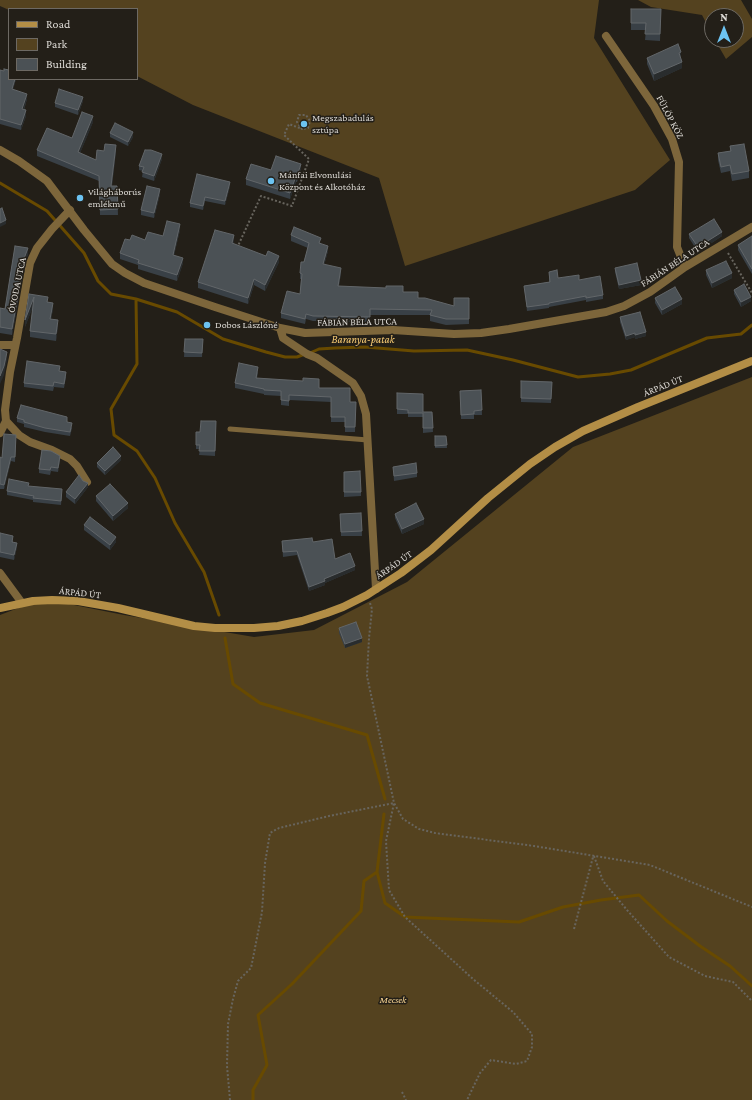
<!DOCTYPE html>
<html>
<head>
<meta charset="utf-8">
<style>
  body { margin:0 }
  #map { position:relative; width:752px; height:1100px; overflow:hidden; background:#231f18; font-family:"Crimson Pro",serif }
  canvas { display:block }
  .legend { position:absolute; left:8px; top:8px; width:130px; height:72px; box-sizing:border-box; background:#231f18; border:1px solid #6d6963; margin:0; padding:5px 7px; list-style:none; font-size:12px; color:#dcd9d4 }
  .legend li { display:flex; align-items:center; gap:8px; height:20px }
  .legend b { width:20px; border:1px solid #6d6963 }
  .north { position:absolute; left:704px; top:8px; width:40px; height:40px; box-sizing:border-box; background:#231f18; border:1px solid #6d6963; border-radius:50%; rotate:0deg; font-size:11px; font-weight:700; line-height:16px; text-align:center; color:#dcd9d4 }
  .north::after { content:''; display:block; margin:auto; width:14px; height:18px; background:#6cc3f2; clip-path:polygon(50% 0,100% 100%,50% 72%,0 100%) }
</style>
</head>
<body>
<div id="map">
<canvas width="752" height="1100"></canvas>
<ul class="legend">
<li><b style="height:5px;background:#b38e46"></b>Road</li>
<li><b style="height:11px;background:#54421f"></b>Park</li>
<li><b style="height:11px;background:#4b5155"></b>Building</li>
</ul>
<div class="north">N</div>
</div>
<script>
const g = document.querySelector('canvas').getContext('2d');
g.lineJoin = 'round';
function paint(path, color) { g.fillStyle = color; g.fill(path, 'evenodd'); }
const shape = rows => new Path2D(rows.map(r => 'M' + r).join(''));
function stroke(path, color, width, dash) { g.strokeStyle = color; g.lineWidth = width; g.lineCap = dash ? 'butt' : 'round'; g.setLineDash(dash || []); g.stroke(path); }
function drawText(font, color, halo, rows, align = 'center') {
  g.font = font + ' "Crimson Pro",serif'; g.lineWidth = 3; g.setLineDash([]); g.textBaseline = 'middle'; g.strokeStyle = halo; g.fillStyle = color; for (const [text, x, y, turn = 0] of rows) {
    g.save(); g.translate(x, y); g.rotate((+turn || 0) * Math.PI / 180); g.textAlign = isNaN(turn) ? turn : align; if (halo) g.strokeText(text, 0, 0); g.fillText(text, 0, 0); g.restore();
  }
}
const green = shape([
  [0,0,599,0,594,38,670,160,635,190,405,266,379,178,193,105,137,76,137,9,9,9,9,10,0,6],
  [638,0,741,0,752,19,752,37,726,59,715,40,736,40,736,16,712,16,712,34,702,15,651,7],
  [752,377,752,1100,0,1100,0,615,26,605,64,603,124,615,254,637,314,630,407,582,573,447]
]);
const stream = shape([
  [0,183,47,211,84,253,98,281,111,294,136,299,177,312,223,339,266,352,285,357,297,357,305,354],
  [136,299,137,364,111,409,114,435,137,451,155,478,175,523,204,572,219,615],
  [310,353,319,349,335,348,365,347,414,351,467,350,513,360,578,377,610,374,631,370,707,338,741,334,752,325],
  [225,638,233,684,260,703,367,735,385,799],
  [384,814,377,872,385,903,405,917,519,922,563,907,601,900,639,895,667,921,700,946,730,966,752,986],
  [253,1100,253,1090,267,1065,258,1015,292,984,361,911,364,881,377,872]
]);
const path = shape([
  [237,248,261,196,292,206,309,159,284,135,289,124,302,129,297,122,299,115,306,115,310,121,308,128,302,129],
  [728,253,752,293],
  [370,603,372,609,369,638,367,676,394,803,403,819,419,829,435,833,534,846,650,865,752,907],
  [594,856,603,881,627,910,669,957,705,976,733,982,752,1001],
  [574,929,593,857],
  [402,1092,406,1100],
  [230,1100,227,1066,228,1024,233,999,238,981,251,968,255,948,262,912,265,863,270,833,279,828,329,816,394,803,386,841,389,890,405,917,473,979,513,1012,532,1034,532,1047,527,1061,516,1064,491,1060,480,1073,467,1100]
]);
const service = shape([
  [230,429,368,440]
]);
const minor = shape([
  [606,36,654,106,672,139,679,162,677,247,685,267],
  [0,150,19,161,47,181,84,230,112,264,125,273,144,283,215,307,280,328,305,333,393,330,454,334,481,333,509,329,606,312,624,306,650,292,685,267,752,227],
  [70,210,52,229,37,248,30,263,17,338,10,372,5,410,6,421,19,435,30,442,52,450,70,459,77,466,87,482],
  [280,328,283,338,307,354,317,358,353,383,361,396,366,414,376,589],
  [0,345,15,345],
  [0,433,6,421],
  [0,573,22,603]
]);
const secondary = shape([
  [0,608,33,601,52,600,78,601,118,608,194,626,215,628,254,628,278,626,302,621,327,613,343,607,367,595,401,573,431,550,488,498,530,464,555,447,583,431,638,407,752,361]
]);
const wall = shape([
  [631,9,661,9,660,41,645,40,646,30,631,30],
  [647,58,681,59,682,68,654,81,647,64],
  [0,70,16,79,13,89,27,99,24,110,26,116,21,130,0,124],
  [83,101,78,115,55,107,55,103],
  [93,122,80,153,96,160,104,151,116,151,112,186,117,186,118,215,100,215,99,181,37,156,37,150,72,138],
  [110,133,133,137,128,146,110,137],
  [730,146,749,171,749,178,732,181,730,171,721,173,718,160,718,153,730,151],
  [162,159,154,181,142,177,143,171,139,170,139,166],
  [271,170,301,170,297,182,296,182,290,199,246,185,246,179],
  [230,186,225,205,205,201,203,210,190,207,190,203],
  [160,194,154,218,141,215,141,210],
  [180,230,174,255,183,263,177,281,138,269,138,265,120,259,120,253,130,240,145,240,163,236],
  [689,234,722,236,698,252,689,238],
  [291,235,321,243,321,244,328,251,324,265,341,273,339,286,403,292,418,298,454,306,469,298,469,324,446,325,430,321,430,315,370,315,370,322,313,321,306,319,305,324,281,318,281,313,300,294,301,279,300,279,300,273,308,248,291,241],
  [752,236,752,274,738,250,738,245],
  [234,241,233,244,279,262,265,291,254,285,248,304,198,288,198,282],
  [15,246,28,254,25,262,12,335,0,333,0,308,5,309],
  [615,268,641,285,619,289,615,272],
  [706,270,732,278,712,288,706,275],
  [549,272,558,278,579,280,603,295,603,299,586,302,586,300,549,307,549,308,527,311,524,286,549,282],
  [734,290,751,301,741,307,734,294],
  [29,294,48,302,53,309,51,319,58,326,56,341,30,337,30,331,33,306,25,327],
  [655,298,682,304,662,315,655,303],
  [620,317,646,336,635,339,635,337,626,340,620,322],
  [185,339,203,339,202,357,184,357],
  [60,371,66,377,64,388,54,387,53,391,24,387,24,383],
  [258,372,257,378,319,388,350,402,356,402,355,432,345,432,345,422,331,422,331,402,289,400,289,406,281,405,281,396,264,395,264,394,235,388,235,383],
  [521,381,552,382,551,403,521,402],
  [481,390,482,415,474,415,474,419,461,419,460,391],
  [397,393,423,412,432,412,433,432,423,433,423,417,408,417,408,414,397,414],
  [17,418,67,422,72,428,70,436,45,432,24,427,24,424,17,422],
  [216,421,215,456,199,455,200,449,196,449,196,432,200,432],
  [435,436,446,436,447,448,435,448],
  [16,440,15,462,11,461,4,489,0,489,0,457,2,458],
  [60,460,58,472,51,471,50,475,39,473,39,469],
  [121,460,105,475,97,467,97,463],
  [393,467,417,473,417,477,394,481],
  [344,472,361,492,361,496,344,497],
  [83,481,88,487,75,504,66,497,66,492],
  [29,486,62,494,61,505,33,502,33,500,7,495,7,491],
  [96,496,128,508,113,521,96,501],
  [361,513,362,536,341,536,340,514],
  [395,514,424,524,402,534,395,518],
  [84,525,116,542,110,550,84,530],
  [0,533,13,541,13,542,17,547,14,560,0,557],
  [282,541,313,542,335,559,355,570,325,583,325,585,309,591,297,555,283,557],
  [339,628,362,642,345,648,339,633]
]);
const shadedWall = shape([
  [681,52,681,59,679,60,679,53],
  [682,62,682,68,654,81,654,74],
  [15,79,16,79,12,94,12,89],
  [27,94,27,99,22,115,22,109],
  [83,97,83,101,78,115,78,110],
  [26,110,26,116,21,130,21,125],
  [93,116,93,122,78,158,78,152],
  [133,132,133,137,128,146,128,142],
  [116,145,116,151,111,192,111,186],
  [162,154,162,159,154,181,154,176],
  [301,164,301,170,297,182,297,176],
  [296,176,296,182,290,199,290,193],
  [230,182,230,186,225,205,225,201],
  [160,189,160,194,154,218,154,213],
  [205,197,205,201,203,210,203,206],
  [6,220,6,224,0,227,0,223],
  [180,224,180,230,173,260,173,255],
  [722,232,722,236,698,252,698,247],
  [234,235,234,241,232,249,232,243],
  [328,246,328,251,323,270,323,264],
  [28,248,28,254,25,262,12,335,12,329,25,256],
  [279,256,279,262,265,291,265,285],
  [183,258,183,263,177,281,177,275],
  [341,268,341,273,338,291,338,286],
  [732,273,732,278,712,288,712,283],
  [254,279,254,285,248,304,248,298],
  [641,280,641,285,619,289,619,285],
  [34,297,34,304,25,327,25,320],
  [751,297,751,301,741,307,741,302],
  [682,299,682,304,662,315,662,310],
  [53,303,53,309,50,325,50,319],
  [58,320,58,326,56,341,56,334],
  [646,332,646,336,635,339,635,335],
  [635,333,635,337,626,340,626,336],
  [7,352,7,360,4,375,0,384,0,376],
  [60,456,60,460,58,472,58,468],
  [121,456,121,460,105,475,105,471],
  [11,457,11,461,4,489,4,485],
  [88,483,88,487,75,504,75,499],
  [128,503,128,508,113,521,113,516],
  [424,519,424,524,402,534,402,529],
  [116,537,116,542,110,550,110,545],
  [17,543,17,547,14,560,14,555],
  [355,566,355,570,325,583,325,585,309,591,309,587,324,579],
  [362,638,362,642,345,648,345,644]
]);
const building = shape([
  [631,9,661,9,660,34,645,34,646,23,631,23,631,9],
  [678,44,681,52,679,53,682,62,654,74,647,58,678,44],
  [4,69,9,70,9,79,15,79,12,89,27,94,22,109,26,110,21,125,0,119,0,70,4,71,4,69],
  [59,89,83,97,78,110,55,103,59,89],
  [82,112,93,116,78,152,96,160,97,150,104,151,105,144,116,145,111,186,117,186,118,209,100,210,99,176,37,150,47,128,72,138,82,112],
  [115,123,133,132,128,142,110,133,115,123],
  [744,144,749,171,732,174,730,165,721,167,718,153,731,151,730,146,744,144],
  [145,150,151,150,162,154,154,176,142,172,144,167,139,166,145,150],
  [276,156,301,164,297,176,296,176,290,193,246,179,251,164,271,170,276,156],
  [197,174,230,182,225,201,205,197,203,206,190,203,197,174],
  [147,186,160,189,154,213,141,210,147,186],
  [2,208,6,220,0,223,0,209,2,208],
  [714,219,722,232,698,247,689,234,714,219],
  [167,221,180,224,173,255,183,258,177,275,138,263,139,260,120,253,125,239,130,240,132,235,145,240,148,232,163,236,167,221],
  [294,227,321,238,319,243,328,246,323,264,341,268,338,286,386,288,386,286,403,286,403,292,418,292,418,298,425,298,454,306,454,298,469,298,469,319,446,319,430,315,432,310,370,309,370,317,313,316,306,314,305,319,281,313,287,291,300,294,302,274,300,273,301,262,304,262,309,243,291,235,294,227],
  [215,230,234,235,232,243,266,256,268,251,279,256,265,285,254,279,248,298,198,282,215,230],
  [752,236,752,269,738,245,752,236],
  [15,246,28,248,25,256,12,329,0,327,0,308,5,309,15,246],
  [726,261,732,273,712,283,706,270,726,261],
  [637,263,641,280,619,285,615,268,637,263],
  [557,270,558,278,579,275,579,280,600,276,603,295,586,298,586,296,549,303,549,304,527,307,524,286,550,282,549,272,557,270],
  [744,284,751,297,741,302,734,290,744,284],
  [675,287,682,299,662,310,655,298,675,287],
  [29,294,48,297,47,302,53,303,50,319,58,320,56,334,30,331,34,297,25,320,29,294],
  [640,312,646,332,635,335,635,333,626,336,620,317,640,312],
  [185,339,203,339,202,353,184,352,185,339],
  [0,349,7,352,4,366,0,376,0,349],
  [27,361,60,366,59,371,66,372,64,384,54,382,53,386,24,383,27,361],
  [239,363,258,367,256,378,303,381,303,378,319,379,319,388,350,388,350,402,356,402,355,427,345,427,345,417,331,417,331,397,289,395,289,401,281,400,281,391,264,390,264,389,235,383,239,363],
  [521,381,552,382,551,399,521,398,521,381],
  [481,390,482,410,474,411,474,414,461,415,460,391,481,390],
  [397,393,423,394,423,412,432,412,433,428,423,428,423,413,408,413,408,410,397,409,397,393],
  [21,405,67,417,67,422,72,423,70,432,45,428,24,422,24,420,17,418,21,405],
  [201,421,216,421,215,451,199,451,200,445,196,445,196,432,200,432,201,421],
  [4,434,16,435,15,457,11,457,4,485,0,484,0,457,2,458,4,434],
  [435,436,446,436,447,445,435,446,435,436],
  [113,447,121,456,105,471,97,463,113,447],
  [42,450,51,451,60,456,58,468,51,467,50,470,39,469,42,450],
  [416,463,417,473,394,476,393,467,416,463],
  [360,471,361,492,344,492,344,472,360,471],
  [79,475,83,481,88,483,75,499,66,492,79,475],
  [9,479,29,483,28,486,62,489,61,501,33,498,34,496,7,491,9,479],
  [110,484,128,503,113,516,96,496,110,484],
  [416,503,424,519,402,529,395,514,416,503],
  [361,513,362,531,341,532,340,514,361,513],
  [90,517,116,537,110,545,84,525,90,517],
  [0,533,13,536,12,542,17,543,14,555,0,552,0,533],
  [312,538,313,542,332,539,335,559,350,553,355,566,324,579,325,581,309,587,297,551,283,552,282,541,312,538],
  [356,622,362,638,345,644,339,628,356,622]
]);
const markers = [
  [304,124,4,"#6cc3f2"],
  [271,181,4,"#6cc3f2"],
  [80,198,4,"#6cc3f2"],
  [207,325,4,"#6cc3f2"]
];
const streetNames = [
  ["FÜLÖP KÖZ",670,117,62],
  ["FÁBIÁN BÉLA UTCA",675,263,-33],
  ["ÓVODA UTCA",17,285,-78],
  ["FÁBIÁN BÉLA UTCA",357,322,-1],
  ["ÁRPÁD ÚT",663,386,-22],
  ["ÁRPÁD ÚT",394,565,-35],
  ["ÁRPÁD ÚT",80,593,6]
];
const poiNames = [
  ["Megszabadulás",312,118],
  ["sztúpa",312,130],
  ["Mánfai Elvonulási",279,175],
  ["Központ és Alkotóház",279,187],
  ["Világháborús",88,192],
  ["emlékmű",88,204],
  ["Dobos Lászlóné",215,325]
];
const parkNames = [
  ["Mecsek",393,1000]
];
const waterNames = [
  ["Baranya-patak",363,340]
];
paint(green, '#54421f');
stroke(stream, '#684a00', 3);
stroke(path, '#68655e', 2, [2, 2]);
stroke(service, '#7d663b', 5);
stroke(minor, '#7d663b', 8);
stroke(secondary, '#b38e46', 8);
paint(wall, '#394046');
paint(shadedWall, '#292c2d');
paint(building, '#4b5155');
stroke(building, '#626669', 1);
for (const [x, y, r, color] of markers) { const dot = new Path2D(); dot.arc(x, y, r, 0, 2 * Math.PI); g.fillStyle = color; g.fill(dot); stroke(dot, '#231f18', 1.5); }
drawText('10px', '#dcd9d4', '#231f18', streetNames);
drawText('10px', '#dcd9d4', '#231f18', poiNames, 'left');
drawText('italic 10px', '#fdd894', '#231f18', parkNames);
drawText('italic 11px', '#fcce76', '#231f18', waterNames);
</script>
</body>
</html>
